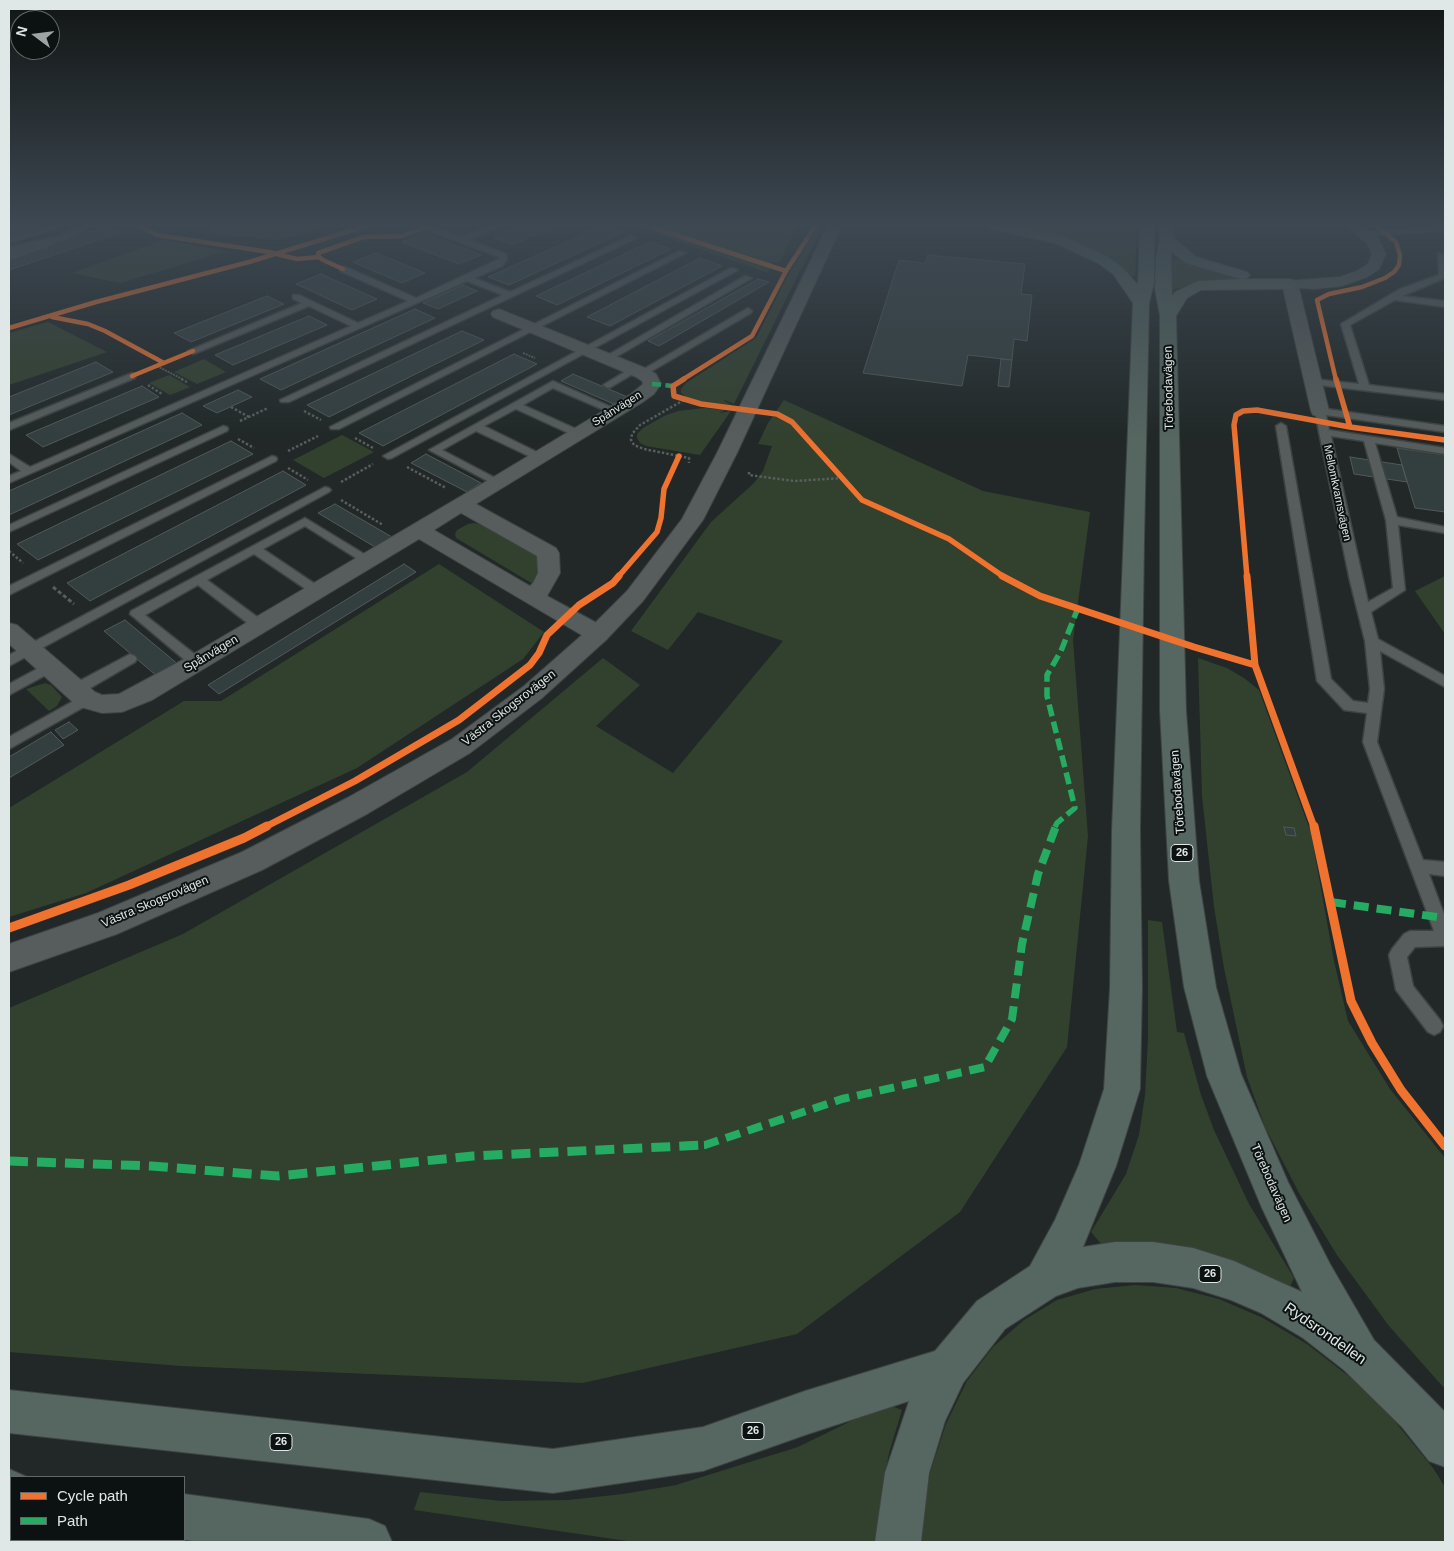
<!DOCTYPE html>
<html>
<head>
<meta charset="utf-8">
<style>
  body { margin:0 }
  #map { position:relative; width:1454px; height:1551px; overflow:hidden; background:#212827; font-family:Helvetica,sans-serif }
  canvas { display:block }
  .frame { position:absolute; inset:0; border:10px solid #e0e8e7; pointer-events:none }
  .legend { position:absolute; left:10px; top:1476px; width:175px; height:65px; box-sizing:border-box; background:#0c1211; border:1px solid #616867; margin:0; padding:6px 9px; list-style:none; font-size:15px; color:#e0e8e7 }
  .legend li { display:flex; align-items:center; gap:10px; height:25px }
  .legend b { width:25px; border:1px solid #616867 }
  .north { position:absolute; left:10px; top:10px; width:50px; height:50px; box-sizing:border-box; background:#0c1211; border:1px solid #616867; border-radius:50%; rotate:285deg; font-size:14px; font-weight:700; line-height:20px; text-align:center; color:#e0e8e7 }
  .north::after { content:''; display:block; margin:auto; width:18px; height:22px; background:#9da5a4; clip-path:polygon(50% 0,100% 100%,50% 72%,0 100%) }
</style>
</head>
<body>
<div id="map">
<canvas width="1454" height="1551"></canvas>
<div class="frame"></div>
<ul class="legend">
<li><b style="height:6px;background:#ef722f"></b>Cycle path</li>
<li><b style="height:6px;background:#26ab63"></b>Path</li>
</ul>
<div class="north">N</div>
</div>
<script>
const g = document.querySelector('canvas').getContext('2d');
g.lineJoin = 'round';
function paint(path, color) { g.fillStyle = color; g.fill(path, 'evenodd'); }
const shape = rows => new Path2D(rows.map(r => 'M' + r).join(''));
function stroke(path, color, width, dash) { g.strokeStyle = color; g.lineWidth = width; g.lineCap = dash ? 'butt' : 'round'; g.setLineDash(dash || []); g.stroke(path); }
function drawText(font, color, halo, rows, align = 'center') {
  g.font = font + ' Helvetica,sans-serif'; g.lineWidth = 4; g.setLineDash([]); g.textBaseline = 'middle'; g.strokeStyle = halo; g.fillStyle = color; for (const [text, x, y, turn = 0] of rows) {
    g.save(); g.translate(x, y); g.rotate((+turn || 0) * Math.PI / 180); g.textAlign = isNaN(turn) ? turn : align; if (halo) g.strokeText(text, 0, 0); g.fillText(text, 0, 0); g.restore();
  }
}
const green = shape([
  [205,225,335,225,281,240,216,235],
  [632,225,797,225,779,263,773,262,768,273],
  [819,225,823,225,734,404,725,400,724,401,732,405,703,402,688,398,681,393,681,389,686,383,756,338,789,273],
  [1004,225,1051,225,1086,229,1115,228,1137,225,1135,276,1131,276,1123,269,1037,232],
  [163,240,228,251,120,283,72,273],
  [1172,259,1179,259,1208,270,1253,281,1205,281,1172,290],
  [48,322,107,352,9,385,9,333],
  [204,359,226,372,197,384,174,372],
  [169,375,190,387,170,395,149,383],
  [784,400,983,491,1090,512,1073,640,1088,836,1067,1047,960,1212,797,1334,583,1383,181,1366,9,1352,9,1008,183,934,467,772,603,658,640,685,596,726,673,773,783,641,698,612,668,650,631,631,711,522,754,483,763,471,772,446,758,444,768,423],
  [705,408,725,410,719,413,731,411,700,455,646,446,640,443,637,438,637,434,643,428,664,416,678,411],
  [342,435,374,452,324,478,293,460],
  [474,523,481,524,539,556,543,565,533,584,456,538,455,534,457,530,468,524],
  [439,564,544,632,523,659,357,768,86,893,9,917,9,808,184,701,221,701],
  [1445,576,1445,634,1415,591],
  [1198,658,1227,668,1244,678,1259,690,1311,833,1334,961,1348,1021,1390,1089,1445,1158,1445,1389,1389,1326,1337,1255,1299,1193,1265,1127,1247,1077,1224,968,1214,907,1202,796],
  [45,683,51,685,62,697,57,706,49,711,26,689],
  [1148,920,1162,922,1177,1032,1184,1033,1201,1095,1214,1130,1249,1204,1294,1278,1288,1291,1102,1245,1091,1232,1126,1174,1139,1135,1145,1095,1148,1039],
  [1135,1285,1176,1288,1219,1299,1263,1318,1307,1344,1351,1378,1393,1419,1433,1468,1445,1487,1445,1542,922,1542,922,1529,930,1473,946,1424,967,1381,993,1347,1024,1320,1057,1300,1095,1289],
  [890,1402,894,1407,902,1410,889,1453,883,1486,876,1542,634,1542,414,1510,420,1492,501,1501,568,1500,623,1494,676,1485,798,1447]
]);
const building = shape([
  [15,225,47,225,9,237,9,227,15,225],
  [524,225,558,225,512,245,494,238,524,225],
  [604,225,624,232,509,285,488,277,604,225],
  [105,227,119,233,9,270,9,258,105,227],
  [424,233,466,249,481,255,459,264,402,242,424,233],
  [650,242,671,249,557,305,536,296,650,242],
  [376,253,425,273,402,283,353,262,376,253],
  [928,255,1025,264,1021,294,1032,295,1027,341,1014,339,1012,360,968,355,962,386,863,373,899,260,925,263,928,255],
  [700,258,722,266,610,326,587,317,700,258],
  [321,274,377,299,352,310,296,284,321,274],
  [758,279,769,282,659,346,648,341,758,279],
  [463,285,477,291,438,309,423,303,463,285],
  [267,296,284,304,191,342,174,333,267,296],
  [415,309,435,318,281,390,260,379,415,309],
  [309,316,327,325,233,365,215,355,309,316],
  [462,331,484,340,329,417,307,405,462,331],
  [514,354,537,364,383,446,359,433,514,354],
  [1001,359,1012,360,1009,387,998,386,1001,359],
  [96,362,113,372,9,415,9,397,96,362],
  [573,374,630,398,616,405,561,381,573,374],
  [142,386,159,397,43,447,26,435,142,386],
  [238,390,252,397,217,413,203,406,238,390],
  [182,413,202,425,9,515,9,491,182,413],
  [231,441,253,454,38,560,17,544,231,441],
  [1397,448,1445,455,1445,512,1415,508,1397,448],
  [426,454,481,483,467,492,411,463,426,454],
  [1350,457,1402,465,1407,482,1354,474,1350,457],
  [283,471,306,485,90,601,67,583,283,471],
  [335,504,392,537,375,547,318,513,335,504],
  [404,564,416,572,219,694,208,685,404,564],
  [125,620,179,665,158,677,104,631,125,620],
  [69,722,78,730,63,739,55,730,69,722],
  [51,732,64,745,9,778,9,757,51,732],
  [1284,827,1294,828,1296,836,1286,835,1284,827]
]);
const pathFar2 = shape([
  [523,353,535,358],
  [157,366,184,380]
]);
const pathFar1 = shape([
  [181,379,187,382],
  [148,385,162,394],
  [684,400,640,425,632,434,631,440,634,445,644,449,689,458,689,463],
  [231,407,249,417],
  [304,411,321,420],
  [240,421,268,408],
  [355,438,373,448],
  [238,439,254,448],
  [288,451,318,436],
  [407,467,446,488],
  [288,468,308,480],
  [749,472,749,475,794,481,843,478],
  [341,482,373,464],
  [341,500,383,525],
  [9,551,23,563]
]);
const path = shape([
  [53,587,74,604]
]);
const service = shape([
  [54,225,66,225,9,243,9,239,54,225],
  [82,225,92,225,65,240,9,251,9,247,60,236,82,225],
  [424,225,430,225,461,237,493,225,503,225,469,240,506,254,507,260,502,266,474,278,510,292,630,236,637,238,289,402,281,402,280,400,503,295,467,281,9,483,9,476,21,471,9,462,9,454,30,467,351,326,309,306,196,353,193,354,188,351,302,303,293,299,293,295,299,295,358,323,408,301,340,271,340,267,346,267,416,298,499,259,499,257,424,229,424,225],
  [1445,227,1445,231,1365,236,1361,234,1365,232,1445,227],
  [679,251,686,253,339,429,331,429,330,427,679,251],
  [1438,253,1445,255,1445,278,1402,296,1445,301,1445,307,1395,300,1350,325,1369,385,1445,394,1445,400,1310,384,1308,382,1313,379,1359,384,1341,324,1400,289,1439,275,1438,253],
  [731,268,738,270,392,458,388,459,383,456,731,268],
  [745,276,752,278,609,361,603,361,601,359,745,276],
  [748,308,752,311,751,313,645,375,639,375,637,373,748,308],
  [633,367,638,370,636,372,611,387,608,388,603,385,633,367],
  [132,373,135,374,135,378,9,430,9,423,132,373],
  [553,381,620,411,619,413,611,413,553,388,523,405,583,432,584,434,583,436,575,436,516,409,484,426,543,455,544,457,543,459,535,459,476,431,442,450,501,481,503,483,501,485,497,486,429,450,553,381],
  [1320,408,1445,426,1445,432,1326,415,1329,430,1445,448,1445,454,1375,443,1397,517,1445,527,1445,533,1398,525,1405,590,1371,612,1378,639,1445,676,1445,687,1380,651,1384,689,1377,742,1423,860,1445,862,1445,876,1429,874,1445,917,1445,946,1415,947,1407,957,1413,986,1440,1020,1443,1026,1440,1032,1434,1035,1428,1032,1396,990,1389,955,1392,949,1404,934,1410,931,1434,931,1363,742,1367,713,1344,710,1317,681,1276,426,1281,423,1286,426,1331,679,1353,701,1368,703,1370,689,1365,641,1350,581,1319,432,1315,411,1320,408],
  [1331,436,1364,441,1386,520,1393,588,1368,602,1331,436],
  [223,426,227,427,228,429,227,431,9,532,9,525,223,426],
  [272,456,276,457,277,459,276,461,9,595,9,586,272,456],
  [325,487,329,488,331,490,329,492,9,666,9,655,325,487],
  [305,518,374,560,372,563,364,563,305,526,263,549,321,588,323,591,321,594,313,594,254,554,207,580,264,622,265,625,264,628,254,628,198,585,145,615,202,660,204,663,202,666,197,668,192,666,130,614,131,611,305,518],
  [130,654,135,656,137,659,135,662,80,694,70,694,68,690,70,686,130,654],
  [50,662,55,664,57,667,55,670,9,695,9,684,50,662],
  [86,694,91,695,93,699,91,703,9,749,9,737,86,694]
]);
const minor = shape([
  [48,238,53,239,55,242,53,245,9,260,9,251,48,238],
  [1290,279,1295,281,1298,284,1329,411,1327,415,1320,417,1313,415,1311,411,1282,284,1285,281,1290,279],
  [499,309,648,369,656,374,661,384,654,394,643,402,476,504,556,548,559,553,560,573,547,596,606,628,610,634,606,640,598,642,590,640,419,539,152,700,122,712,102,713,77,706,9,644,9,623,17,625,95,692,102,695,119,694,188,657,490,479,631,394,643,384,642,381,636,377,493,317,491,314,493,311,499,309],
  [461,513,537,556,538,573,533,583,530,586,434,530,461,513]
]);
const tertiary = shape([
  [828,225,842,225,737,453,703,520,643,601,606,640,542,698,470,753,367,814,262,870,117,934,9,972,9,944,98,913,242,852,347,798,452,739,524,686,590,628,627,591,682,519,717,453,828,225],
  [1347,225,1362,225,1379,240,1386,254,1379,269,1367,277,1342,286,1315,289,1285,287,1282,284,1285,281,1340,277,1357,271,1368,264,1372,254,1368,245,1347,225]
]);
const trunk = shape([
  [985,225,1011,225,1065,237,1108,257,1123,268,1138,285,1140,225,1154,225,1154,283,1149,303,1144,542,1140,830,1142,988,1140,1089,1116,1166,1083,1247,1115,1242,1153,1242,1193,1248,1234,1261,1302,1292,1262,1208,1207,1076,1184,987,1169,881,1160,711,1160,316,1155,289,1156,257,1160,239,1160,225,1174,225,1174,238,1196,257,1247,272,1250,275,1247,278,1243,279,1290,279,1295,281,1298,284,1295,287,1290,289,1201,290,1187,298,1176,316,1186,711,1199,881,1216,987,1241,1074,1288,1182,1330,1264,1374,1340,1445,1412,1445,1467,1429,1461,1402,1427,1344,1370,1303,1338,1261,1313,1231,1300,1193,1288,1153,1282,1115,1282,1078,1288,1056,1296,1005,1329,963,1383,945,1421,929,1473,921,1542,875,1542,885,1473,909,1401,805,1435,703,1471,553,1493,9,1433,9,1390,553,1449,703,1427,805,1391,935,1351,977,1301,1030,1266,1055,1220,1079,1165,1104,1089,1110,988,1112,830,1133,303,1113,274,1098,263,1055,243,987,228,985,225],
  [1171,252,1186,263,1241,279,1198,281,1175,292,1172,296,1171,252],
  [1067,225,1122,225,1115,229,1096,230,1074,229,1067,225],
  [9,1469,27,1477,11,1477,11,1516,9,1515,9,1469],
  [184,1494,369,1519,385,1526,392,1542,201,1542,184,1540,184,1494]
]);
const quietFar3 = shape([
  [652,384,673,386]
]);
const quietFar2 = shape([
  [1055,827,1057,823,1075,808,1047,696,1047,675,1061,651,1078,608]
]);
const quietFar1 = shape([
  [1331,902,1437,917],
  [681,1146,705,1145,842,1099,985,1067,1012,1019,1022,944,1038,874,1056,826]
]);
const quiet = shape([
  [9,1161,151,1166,278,1176,473,1156,705,1145]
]);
const cyclewayFar3 = shape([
  [138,225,157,235,269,252,297,259,319,257],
  [645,225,786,271],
  [343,269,323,260,319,257,318,253,364,237,402,236,432,225],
  [52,317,88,324,105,331,164,363],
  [9,328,96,302,249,262,369,225],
  [132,376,193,351],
  [682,380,752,336,786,271,816,225],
  [1336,380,1317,300,1329,294,1362,287,1385,278,1394,272,1399,265,1400,255,1396,242,1375,225]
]);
const cyclewayFar2 = shape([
  [684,379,673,386,674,396,701,404,777,414,792,422,862,500,949,539,1004,577],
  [1336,379,1350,427],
  [618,577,657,532,661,518,664,489,679,456],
  [1247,577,1234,425,1236,415,1243,411,1257,410,1350,427,1445,440]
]);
const cyclewayFar1 = shape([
  [1002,576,1040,596,1194,647,1255,665],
  [1247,576,1255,665,1314,827],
  [265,827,355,781,459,720,530,665,539,653,547,635,579,605,613,583,619,576]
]);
const cycleway = shape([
  [1314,826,1351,1001,1372,1043,1401,1090,1445,1146],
  [9,928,129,885,244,838,267,826]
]);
const farStreetnames = [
  ["Spånvägen",617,409,-32],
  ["Mellomkvarnsvägen",1337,493,78]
];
const shields = [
  [1182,853,22],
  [1210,1274,22],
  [753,1431,22],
  [281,1442,22]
];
const shieldNames = [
  ["26",1182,853],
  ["26",1210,1274],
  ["26",753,1431],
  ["26",281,1442]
];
const streetNames = [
  ["Törebodavägen",1169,388,-91],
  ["Spånvägen",211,654,-31],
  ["Västra Skogsrovägen",509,708,-38],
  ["Törebodavägen",1178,792,-94],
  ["Västra Skogsrovägen",155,902,-23],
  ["Törebodavägen",1271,1183,66]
];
const nearStreetnames = [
  ["Rydsrondellen",1325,1334,35]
];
paint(green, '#32412e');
paint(building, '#333f3f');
stroke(building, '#535958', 1);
stroke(service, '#3e4342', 3);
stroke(minor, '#3e4342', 2);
stroke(tertiary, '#3e4342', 2);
stroke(trunk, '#3e4342', 2);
stroke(pathFar2, '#585e5d', 2, [2, 1]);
stroke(pathFar1, '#585e5d', 2.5, [2.5, 2]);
stroke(path, '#585e5d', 3, [4, 2.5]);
paint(service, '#575d5c');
paint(minor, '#575d5c');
paint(tertiary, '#575d5c');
paint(trunk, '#566660');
stroke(quietFar3, '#26ab63', 4.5, [9, 4.5]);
stroke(quietFar2, '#26ab63', 5.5, [12, 5.5]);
stroke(quietFar1, '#26ab63', 8, [15, 8]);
stroke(quiet, '#26ab63', 9, [19, 9]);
stroke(cyclewayFar3, '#ef722f', 4.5);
stroke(cyclewayFar2, '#ef722f', 5.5);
stroke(cyclewayFar1, '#ef722f', 7);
stroke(cycleway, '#ef722f', 9);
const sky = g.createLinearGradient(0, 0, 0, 442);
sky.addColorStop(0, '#121615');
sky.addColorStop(0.51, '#3d4852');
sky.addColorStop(1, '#3d485200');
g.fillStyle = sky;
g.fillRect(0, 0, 1454, 442);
drawText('11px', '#e0e8e7', '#0c1211', farStreetnames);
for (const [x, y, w] of shields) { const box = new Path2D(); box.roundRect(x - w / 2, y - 8.5, w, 17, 4); g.fillStyle = '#0c1211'; g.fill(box); stroke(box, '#e0e8e7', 1); }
drawText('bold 11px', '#e0e8e7', null, shieldNames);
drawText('12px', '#e0e8e7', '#0c1211', streetNames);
drawText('15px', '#e0e8e7', '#0c1211', nearStreetnames);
</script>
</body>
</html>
